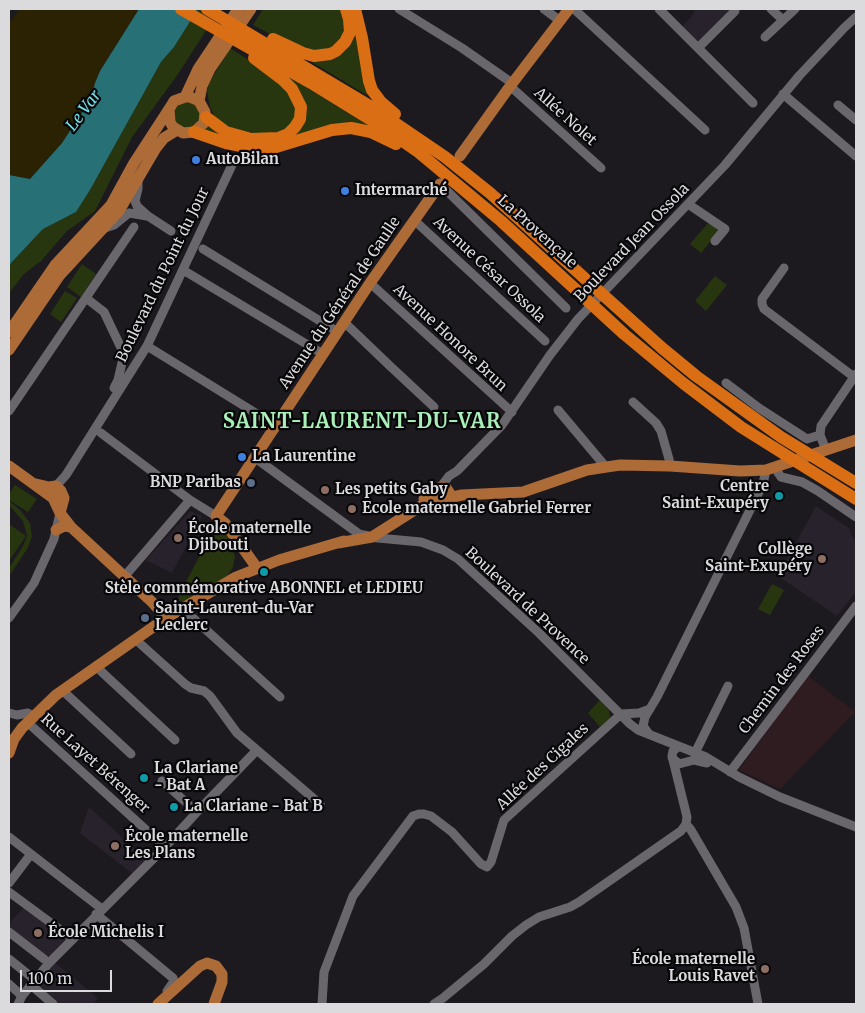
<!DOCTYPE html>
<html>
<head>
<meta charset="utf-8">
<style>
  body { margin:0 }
  #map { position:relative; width:865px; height:1013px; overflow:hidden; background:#1d1a1f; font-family:Merriweather,serif }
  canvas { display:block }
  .frame { position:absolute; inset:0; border:10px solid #dbdadd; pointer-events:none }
  .scale { position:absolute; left:20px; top:970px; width:92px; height:22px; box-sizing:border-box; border:2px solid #dbdadd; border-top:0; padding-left:6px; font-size:15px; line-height:18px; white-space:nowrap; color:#dbdadd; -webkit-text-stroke:4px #070608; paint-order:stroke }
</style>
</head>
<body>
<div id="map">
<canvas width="865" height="1013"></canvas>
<div class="frame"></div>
<div class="scale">100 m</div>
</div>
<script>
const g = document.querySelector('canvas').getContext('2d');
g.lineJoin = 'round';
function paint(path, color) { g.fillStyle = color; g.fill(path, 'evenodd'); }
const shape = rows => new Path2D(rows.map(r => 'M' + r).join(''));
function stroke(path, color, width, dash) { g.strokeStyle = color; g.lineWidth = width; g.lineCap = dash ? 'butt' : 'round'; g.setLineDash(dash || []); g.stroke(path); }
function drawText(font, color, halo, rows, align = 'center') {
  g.font = font + ' Merriweather,serif'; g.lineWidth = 4.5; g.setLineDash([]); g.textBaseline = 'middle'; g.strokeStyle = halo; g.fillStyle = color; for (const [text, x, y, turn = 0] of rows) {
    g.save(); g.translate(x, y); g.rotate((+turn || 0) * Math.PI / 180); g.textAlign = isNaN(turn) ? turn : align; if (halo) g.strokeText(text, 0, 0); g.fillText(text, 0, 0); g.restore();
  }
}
const commercial = shape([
  [807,675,855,712,780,789,739,770]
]);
const built = shape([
  [695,9,731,9,698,44,681,28,692,16],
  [816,506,850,529,852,537,856,541,856,592,837,616,778,576],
  [190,511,202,516,172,573,146,560],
  [89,807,147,860,133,874,80,833],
  [25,906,69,938,48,960,9,928,9,924],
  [53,961,98,998,93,1004,53,1004,31,988]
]);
const green = shape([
  [198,9,220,9,176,77,132,137,95,211,67,231,41,261,24,274,9,293,9,267,11,263,43,229,76,212,90,190,161,62,174,47],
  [263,9,340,9,343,14,345,29,339,43,320,52,278,38,253,25],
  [353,28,370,97,305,58,318,60],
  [230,48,261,68,288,91,295,105,295,116,289,127,269,135,237,131,216,119,210,107,207,91,209,83],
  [286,75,373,128,349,125,338,126,326,128,289,142,268,146,240,145,203,132,209,124,221,135,229,139,241,142,254,144,273,143,290,138,300,128,305,111,300,93,294,84,286,76],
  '174 115a13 13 0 1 1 26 0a13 13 0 1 1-26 0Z',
  [709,222,720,230,701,253,690,244],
  [82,264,96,274,81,297,67,287],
  [715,276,727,285,706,311,695,301],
  [65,291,77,298,61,322,50,314],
  [15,485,37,499,28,512,9,500,9,494],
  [9,501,20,510,30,523,32,537,27,549,9,576,9,568,23,546,27,536,23,521,9,505],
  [9,524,26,536,9,561],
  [217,526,221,527,229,536,235,557,233,567,228,575,219,581,184,602,179,601,179,595,214,529],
  [772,584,784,590,770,615,758,609],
  [600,700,609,710,610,718,600,727,588,713]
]);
const sand = shape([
  [20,9,139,9,100,71,91,99,85,108,62,143,30,179,9,175,9,23]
]);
const water = shape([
  [139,9,198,9,174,47,161,62,90,190,76,212,43,229,11,263,9,267,9,175,30,179,62,143,91,99,95,83,100,71]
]);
const minor = shape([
  [399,9,462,48,512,83],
  [544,9,559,20],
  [574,9,705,130],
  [659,9,753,103],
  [771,9,783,20],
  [765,37,795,9],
  [698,48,735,11],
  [510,86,601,168],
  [783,94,856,156],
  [838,105,856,120],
  [138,180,138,189,135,201,137,206,148,216,171,231],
  [440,184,566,308],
  [688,204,725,229,715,241],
  [414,220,545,341],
  [105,228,114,225,129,213,147,216],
  [203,249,338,332],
  [784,268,762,299,762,304,764,309,854,377],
  [183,270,323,354],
  [370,283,512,412],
  [86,298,104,312,124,354,118,380,114,388],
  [344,322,390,366,434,407],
  [147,346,275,425],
  [726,383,759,408,807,439,820,435],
  [633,402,656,423,661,431,669,459,670,466],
  [558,410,605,466],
  [9,411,134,227],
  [101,433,190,500,216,516],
  [826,450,820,435,821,426,856,374],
  [254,457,359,534,378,538,421,542,443,550,458,559,539,633,630,724,638,730,706,757,739,777,780,797,856,827],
  [775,468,781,477,802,482,818,491,856,517],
  [56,486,66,475,147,346,232,165],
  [440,488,449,476,457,471,502,425,550,355,578,319,725,165,799,76,844,28,856,17],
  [124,577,190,500],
  [182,608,280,697],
  [9,618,34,583,54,539,60,513],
  [135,639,185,684,191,688,204,691,210,696,237,733,320,804],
  [96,666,104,674,175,740],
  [62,690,131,754],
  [9,713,17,715,28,713,33,716],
  [621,714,639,713,650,709],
  [27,722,165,847],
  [649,734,643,726,645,717,657,697,763,484,766,470],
  [678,747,673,751,672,756,687,817,686,824,691,830,736,907,744,928,758,1004],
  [695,753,728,686],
  [672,758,679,764,694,760,707,763],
  [730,772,856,606],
  [162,781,197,812],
  [9,837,102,909],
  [9,883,31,854],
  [9,892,70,937],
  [96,914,173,978,174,981,167,991],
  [9,932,44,959],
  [9,959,35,980],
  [9,984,22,996],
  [31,985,53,1004],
  [18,1004,22,996,49,963,165,847,197,812,257,750],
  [322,1004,324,972,353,896,413,816,419,814,424,814,431,816,452,832,481,864,487,867,491,862,504,820,621,714],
  [434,1004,443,998,484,964,512,936,526,925,539,917,570,907,579,902,681,831,686,824]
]);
const major = shape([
  [185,97,198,69,238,9],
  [199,101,202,86,210,69,251,9],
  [460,156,508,89,569,9],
  [9,332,55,265,111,205,134,163,171,106,174,101,185,97,190,97,199,101,205,112,204,123,194,132,183,133,173,127,170,122,169,109],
  [9,350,60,275,119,211,156,148,164,138,177,130],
  [9,466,53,498,60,513,71,527,152,602,166,618],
  [36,484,49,487,56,486,61,491,64,498,60,513],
  [424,499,441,487,446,488,449,492],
  [56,530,64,526,71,527],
  [338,543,372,537,424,504,440,498,443,499,462,495,523,492,587,470,620,465,670,466,740,471,766,470,856,440],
  [257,568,225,523,216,516,370,283,440,184],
  [9,753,14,739,22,728,56,695,166,618,236,577,279,560,344,541],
  [158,1004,200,966,207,963,216,966,222,974,222,982,214,1004]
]);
const highway = shape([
  [181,9,311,83,384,128,417,151,501,221,624,334,683,383,741,427,856,499],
  [207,9,373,108,445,157,490,193,662,348,696,376,781,437,856,483],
  [355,9,362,38,369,81,372,90,381,102,395,114],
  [273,39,303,53,314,56,330,54,336,51,345,42,350,32,349,19,346,9],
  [206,117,226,132,251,139,278,138,288,134,295,127,300,119,301,107,292,89,283,80,254,58],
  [194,132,226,143,251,148,276,147,332,130,351,128,371,132,396,144]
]);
const markers = [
  [196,160,5,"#3f7fe0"],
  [345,191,5,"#3f7fe0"],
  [242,457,5,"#3f7fe0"],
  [251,483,5,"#5c6f8a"],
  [325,490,5,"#8d6e63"],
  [779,496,5,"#0f9aa8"],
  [352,509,5,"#8d6e63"],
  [178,538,5,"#8d6e63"],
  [822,559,5,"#8d6e63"],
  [264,572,5,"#0f9aa8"],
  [145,618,5,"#5c6f8a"],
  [144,778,5,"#0f9aa8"],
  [174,807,5,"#0f9aa8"],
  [115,846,5,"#8d6e63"],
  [38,933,5,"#8d6e63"],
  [765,969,5,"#8d6e63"]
];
const streetNames = [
  ["Allée Nolet",565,117,42],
  ["La Provençale",537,232,42],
  ["Boulevard Jean Ossola",632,243,-46],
  ["Avenue César Ossola",489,270,43],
  ["Boulevard du Point du Jour",163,275,-64],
  ["Avenue du Général de Gaulle",340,303,-56],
  ["Avenue Honore Brun",450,338,43],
  ["Boulevard de Provence",527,606,43],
  ["Chemin des Roses",782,680,-53],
  ["Rue Layet Bérenger",95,764,42],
  ["Allée des Cigales",543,767,-43]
];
const poiNames = [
  ["AutoBilan",206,160],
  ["Intermarché",355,191],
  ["La Laurentine",252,457],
  ["BNP Paribas",241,483,"right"],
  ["Centre",769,487,"right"],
  ["Saint-Exupéry",769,504,"right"],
  ["Les petits Gaby",335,490],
  ["Ecole maternelle Gabriel Ferrer",362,509],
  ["École maternelle",188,529],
  ["Djibouti",188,546],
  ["Collège",812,550,"right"],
  ["Saint-Exupéry",812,567,"right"],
  ["Stèle commémorative ABONNEL et LEDIEU",264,589,"center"],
  ["Saint-Laurent-du-Var",155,609],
  ["Leclerc",155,626],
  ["La Clariane",154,769],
  ["- Bat A",154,786],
  ["La Clariane - Bat B",184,807],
  ["École maternelle",125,837],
  ["Les Plans",125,854],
  ["École Michelis I",48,933],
  ["École maternelle",755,960,"right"],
  ["Louis Ravet",755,977,"right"]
];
const waterNames = [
  ["Le Var",84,111,-53]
];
const districtNames = [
  ["SAINT-LAURENT-DU-VAR",362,422]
];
paint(commercial, '#2f1c20');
paint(built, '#27222c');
paint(green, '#27360f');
paint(sand, '#2a2202');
paint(water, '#277075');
stroke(minor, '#69666c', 9);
stroke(major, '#ad6b38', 11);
stroke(highway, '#da6e15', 12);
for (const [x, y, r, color] of markers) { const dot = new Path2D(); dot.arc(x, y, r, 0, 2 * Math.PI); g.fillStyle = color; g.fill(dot); stroke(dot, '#070608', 2); }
drawText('15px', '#dbdadd', '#070608', streetNames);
drawText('bold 15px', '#dbdadd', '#070608', poiNames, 'left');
drawText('italic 16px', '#74e1e8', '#070608', waterNames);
g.letterSpacing = '1px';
drawText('bold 20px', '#aaefba', '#070608', districtNames);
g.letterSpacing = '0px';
</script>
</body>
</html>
